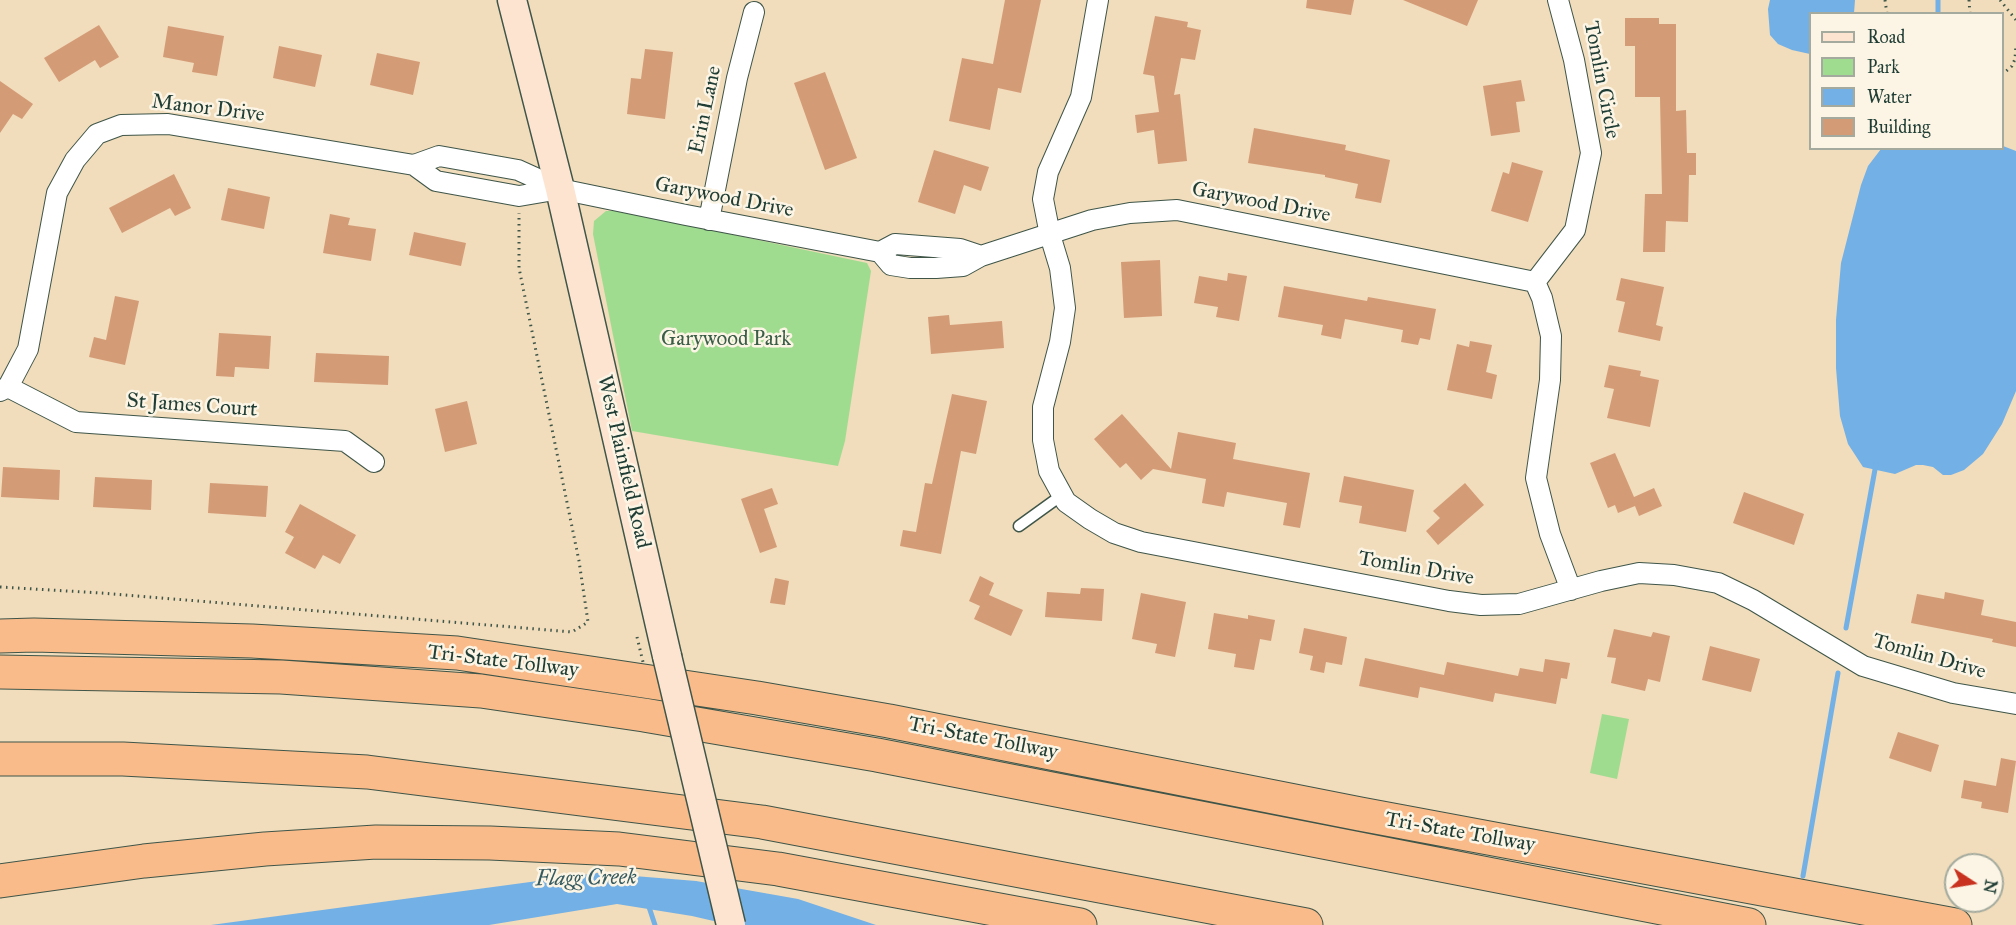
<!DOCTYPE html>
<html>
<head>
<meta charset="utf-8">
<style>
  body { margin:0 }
  #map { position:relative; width:2016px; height:925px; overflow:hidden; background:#f1dcbb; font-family:"IM FELL Great Primer",serif }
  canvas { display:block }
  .legend { position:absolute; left:1809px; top:12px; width:195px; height:138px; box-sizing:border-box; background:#fcf5e5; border:2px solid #a4ab9e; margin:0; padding:8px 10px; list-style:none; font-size:18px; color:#1f3d34 }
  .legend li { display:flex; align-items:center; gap:12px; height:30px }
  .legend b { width:30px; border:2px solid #a4ab9e }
  .north { position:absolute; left:1944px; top:853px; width:60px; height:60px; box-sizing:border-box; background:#fcf5e5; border:2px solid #a4ab9e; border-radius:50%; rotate:102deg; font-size:16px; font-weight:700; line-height:24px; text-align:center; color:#1f3d34 }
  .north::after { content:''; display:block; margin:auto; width:21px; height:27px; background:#c8321e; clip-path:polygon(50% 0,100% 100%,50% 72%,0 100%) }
</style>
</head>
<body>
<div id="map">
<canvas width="2016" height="925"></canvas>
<ul class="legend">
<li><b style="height:8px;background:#fde4d1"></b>Road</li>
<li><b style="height:16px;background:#a0dc90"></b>Park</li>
<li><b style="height:16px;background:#72b0e5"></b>Water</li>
<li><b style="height:16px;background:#d49b77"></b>Building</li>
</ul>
<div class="north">N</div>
</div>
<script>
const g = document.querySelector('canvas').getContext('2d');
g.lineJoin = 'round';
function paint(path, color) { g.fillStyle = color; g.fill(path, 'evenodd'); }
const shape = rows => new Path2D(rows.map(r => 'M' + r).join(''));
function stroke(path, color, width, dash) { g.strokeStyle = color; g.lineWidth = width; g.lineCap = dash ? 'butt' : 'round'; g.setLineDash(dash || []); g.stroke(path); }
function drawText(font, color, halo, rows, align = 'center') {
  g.font = font + ' "IM FELL Great Primer",serif'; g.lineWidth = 5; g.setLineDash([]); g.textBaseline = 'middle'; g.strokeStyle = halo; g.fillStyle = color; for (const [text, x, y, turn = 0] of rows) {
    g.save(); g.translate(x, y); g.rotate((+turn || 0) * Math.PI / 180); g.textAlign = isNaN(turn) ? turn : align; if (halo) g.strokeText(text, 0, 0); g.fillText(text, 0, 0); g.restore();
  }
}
const green = shape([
  [606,211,621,211,867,263,871,271,845,441,838,466,632,431,593,234,594,221],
  [1602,714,1629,719,1617,779,1590,773]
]);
const water = shape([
  [1770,0,1855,0,1854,13,1810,14,1810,54,1792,50,1778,44,1770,35,1768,9],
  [2003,146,2016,151,2016,391,2002,424,1983,454,1964,470,1951,475,1943,475,1933,467,1923,465,1916,465,1895,474,1863,467,1848,444,1840,416,1836,368,1836,320,1841,263,1861,185,1868,166,1881,149,2002,148],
  [597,873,696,881,798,899,876,925,731,925,692,916,617,904,489,925,211,925]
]);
const stream = shape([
  [1938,0,1938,14],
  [1846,628,1876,464],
  [1803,876,1838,673],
  [648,904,655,925]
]);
const building = shape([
  [1005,0,1041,0,1021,93,998,88,990,130,949,121,962,58,993,64],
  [1307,0,1354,0,1351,15,1306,8],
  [1403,0,1478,0,1467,26],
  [1155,16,1188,22,1187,27,1201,30,1195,60,1181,58,1174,95,1180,94,1187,161,1158,164,1154,130,1137,133,1135,115,1159,112,1154,76,1143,74],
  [1625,18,1659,18,1659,24,1676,24,1676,111,1686,110,1687,153,1696,153,1696,175,1689,175,1688,222,1666,221,1665,252,1643,252,1645,194,1662,194,1660,97,1635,97,1635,46,1625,46],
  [99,25,119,57,100,68,95,60,59,82,44,58],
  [168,26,224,36,217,76,192,72,194,63,163,57],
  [279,46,322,55,315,87,273,78],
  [645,49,673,52,665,119,627,114,631,78,641,79],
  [377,53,420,62,413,95,370,85],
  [825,72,857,158,825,170,794,83],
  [1521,80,1525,101,1516,102,1520,132,1491,136,1483,86],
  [0,81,33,104,22,119,13,114,0,133],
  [1254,128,1346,145,1345,150,1390,160,1381,203,1355,198,1358,184,1325,177,1325,175,1248,163],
  [934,150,989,167,981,191,964,185,955,214,918,202],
  [1512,162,1543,171,1528,222,1491,211,1503,172,1509,174],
  [174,174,191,208,175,216,170,208,122,233,109,208],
  [228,188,270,197,264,229,221,220],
  [330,214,350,218,348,225,376,229,371,261,323,253],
  [414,232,466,243,461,266,409,255],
  [1160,260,1162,316,1124,318,1121,262],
  [1228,273,1247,276,1239,321,1216,317,1218,307,1194,303,1199,276,1227,281],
  [1621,278,1664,287,1656,325,1663,327,1660,341,1618,332,1625,302,1616,300],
  [1284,286,1367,301,1368,297,1436,309,1430,340,1420,338,1418,345,1401,342,1403,330,1345,319,1341,339,1321,335,1323,325,1278,317],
  [115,296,139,301,125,365,89,357,94,337,106,340],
  [949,315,950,325,1002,321,1004,348,931,354,928,317],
  [219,333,271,336,269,369,235,367,234,377,216,376],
  [1470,341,1492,345,1486,372,1497,375,1492,399,1447,390,1457,344,1469,347],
  [316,353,389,356,388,385,314,382],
  [1609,365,1641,371,1640,376,1659,380,1650,427,1607,418,1614,389,1604,387],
  [952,394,987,401,976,454,961,451,941,554,900,546,903,530,916,532,925,483,932,484],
  [467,401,477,444,445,452,435,409],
  [1122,414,1171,469,1178,432,1236,443,1233,459,1310,473,1300,528,1283,525,1287,503,1227,492,1224,507,1202,503,1206,479,1153,469,1141,480,1126,463,1120,468,1094,439],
  [1615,453,1634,497,1654,488,1662,506,1639,516,1635,506,1618,513,1615,505,1608,508,1590,463],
  [3,467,60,470,59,500,1,497],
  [1344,476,1414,490,1406,532,1359,523,1362,506,1339,502],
  [95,477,152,480,151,510,93,507],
  [210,483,268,486,266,517,208,513],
  [1465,483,1484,505,1438,545,1426,531,1440,518,1433,511],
  [772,488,778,504,764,509,777,547,760,553,741,499],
  [1744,492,1804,514,1794,545,1733,523],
  [300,504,356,535,340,564,323,555,315,569,285,553,294,537,285,532],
  [980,576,994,583,989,595,1023,610,1011,636,974,619,980,606,969,601],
  [775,578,789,581,785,605,770,603],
  [1081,588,1104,589,1102,621,1045,617,1047,592,1080,594],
  [1945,592,1984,600,1981,615,2016,622,2016,647,1992,642,1993,639,1911,623,1917,594,1944,599],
  [1141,593,1186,602,1175,657,1155,653,1157,644,1132,639],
  [1214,613,1248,619,1248,615,1275,620,1271,641,1260,639,1254,670,1234,667,1236,654,1208,649],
  [1304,628,1347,637,1342,665,1326,662,1324,673,1310,670,1313,656,1299,653],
  [1614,629,1651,637,1653,632,1670,636,1660,682,1648,679,1645,691,1611,683,1616,658,1607,657],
  [1710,646,1760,659,1751,692,1702,680],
  [1365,658,1444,675,1447,662,1518,676,1520,668,1543,672,1545,659,1570,663,1567,679,1561,678,1556,704,1495,693,1493,702,1420,687,1418,698,1359,686],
  [1898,732,1939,745,1931,772,1889,758],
  [2001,758,2016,761,2008,813,1981,808,1982,802,1961,798,1964,780,1996,786]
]);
const path = shape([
  [1885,0,1887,14],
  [1969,0,1970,14],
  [2000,0,2016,20],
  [2002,75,2012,66,2015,59,2016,45],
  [0,587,101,593,572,632,588,622,579,561,519,268,519,213]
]);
const lane = shape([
  [1019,526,1062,495]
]);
const street = shape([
  [1098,0,1081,97,1048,172,1043,199,1050,235,1060,268,1065,308,1060,342,1043,407,1043,440,1049,471,1066,502,1090,519,1114,533,1141,542,1449,601,1481,605,1519,604,1601,581,1639,573,1674,575,1718,583,1753,600,1863,666,1953,693,2016,704],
  [1558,0,1574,60,1591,153,1575,230,1535,282,1542,298,1551,336,1550,380,1536,478,1550,534,1571,590],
  [414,165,439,156,518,170,560,189,686,215,880,252,895,244,960,249,981,256],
  [709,220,737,78,754,12],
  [880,252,891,265,910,268,936,268,963,266,981,256,1092,220,1130,213,1177,210,1535,282],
  [8,387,76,422,345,441,374,462],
  [0,391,8,387,28,349,57,193,75,160,97,134,121,125,168,124,414,165,436,181,519,196,560,189]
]);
const secondary = shape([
  [512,0,560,189,667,656]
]);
const highway = shape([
  [0,636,34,635,252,641,457,653,757,698,889,721,1360,814,1955,925],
  [0,672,281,677,481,691,644,715,877,755,1749,925],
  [0,759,123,759,367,772,762,822,1306,925],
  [0,881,144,861,265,849,376,842,490,843,619,849,778,869,1080,925]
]);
const pathBridge = shape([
  [637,637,643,662]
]);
const secondaryBridge = shape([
  [667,656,731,925]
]);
const streetNames = [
  ["Tomlin Circle",1601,80,79],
  ["Manor Drive",208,109,7],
  ["Erin Lane",706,110,-78],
  ["Garywood Drive",724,198,11],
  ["Garywood Drive",1261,203,11],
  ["St James Court",192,406,4],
  ["West Plainfield Road",623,462,77],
  ["Tomlin Drive",1416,569,10],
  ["Tomlin Drive",1929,657,16],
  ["Tri-State Tollway",503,662,7],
  ["Tri-State Tollway",983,739,11],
  ["Tri-State Tollway",1460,833,10]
];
const parkNames = [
  ["Garywood Park",726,340]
];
const waterNames = [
  ["Flagg Creek",586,879,-1]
];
paint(green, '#a0dc90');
paint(water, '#72b0e5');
stroke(stream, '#72b0e5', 5);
paint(building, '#d49b77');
stroke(lane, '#3e5548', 13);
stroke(street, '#3e5548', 22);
stroke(secondary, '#3e5548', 31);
stroke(highway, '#3e5548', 35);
stroke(path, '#3e5548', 3, [1.5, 4.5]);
stroke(lane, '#fff', 10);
stroke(street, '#fff', 20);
stroke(secondary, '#fde4d1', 28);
stroke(highway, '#fabb8b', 33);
stroke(secondaryBridge, '#3e5548', 31, []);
stroke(pathBridge, '#3e5548', 3, [1.5, 4.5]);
stroke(secondaryBridge, '#fde4d1', 28);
drawText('21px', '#1f3d34', '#fcf5e5', streetNames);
drawText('21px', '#395d46', '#fcf5e5', parkNames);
drawText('italic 22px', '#345a60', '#fcf5e5', waterNames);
</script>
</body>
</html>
